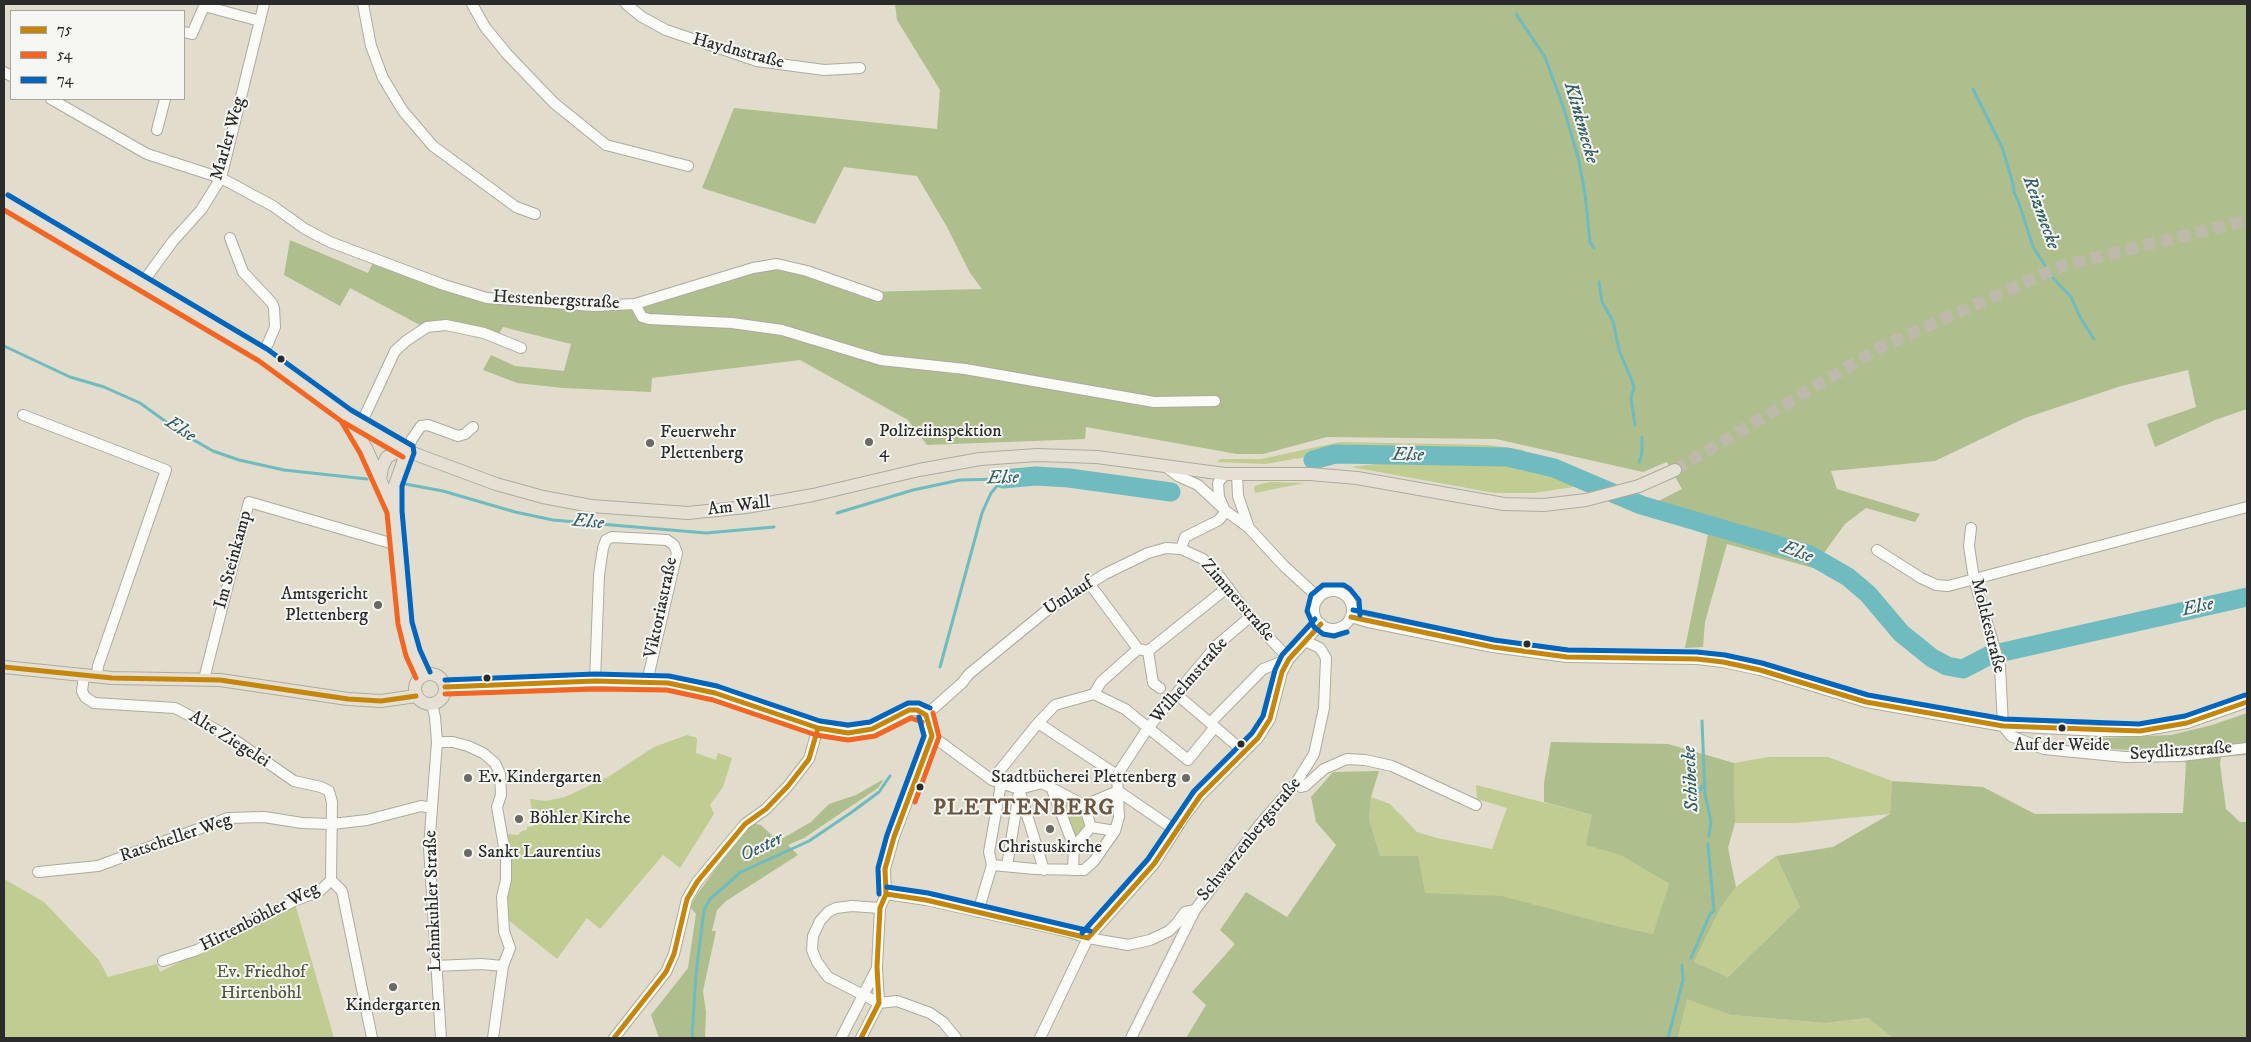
<!DOCTYPE html>
<html>
<head>
<meta charset="utf-8">
<style>
  body { margin:0 }
  #map { position:relative; width:2251px; height:1042px; overflow:hidden; background:#e1dccb; font-family:"IM FELL DW Pica",serif }
  canvas { display:block }
  .frame { position:absolute; inset:0; border:5px solid #2b2b2b; pointer-events:none }
  .legend { position:absolute; left:10px; top:10px; width:175px; height:90px; box-sizing:border-box; background:#f6f6f2; border:1px solid #a5a5a2; margin:0; padding:6px 9px; list-style:none; font-size:15px; color:#2b2b2b }
  .legend li { display:flex; align-items:center; gap:10px; height:25px }
  .legend b { width:25px; border:1px solid #a5a5a2 }
</style>
</head>
<body>
<div id="map">
<canvas width="2251" height="1042"></canvas>
<div class="frame"></div>
<ul class="legend">
<li><b style="height:6px;background:#c4870b"></b>75</li>
<li><b style="height:6px;background:#f26522"></b>54</li>
<li><b style="height:6px;background:#0065bd"></b>74</li>
</ul>
</div>
<script>
const g = document.querySelector('canvas').getContext('2d');
g.lineJoin = 'round';
function paint(path, color) { g.fillStyle = color; g.fill(path, 'evenodd'); }
const shape = rows => new Path2D(rows.map(r => 'M' + r).join(''));
function stroke(path, color, width, dash) { g.strokeStyle = color; g.lineWidth = width; g.lineCap = dash ? 'butt' : 'round'; g.setLineDash(dash || []); g.stroke(path); }
function drawText(font, color, halo, rows, align = 'center') {
  g.font = font + ' "IM FELL DW Pica",serif'; g.lineWidth = 4; g.setLineDash([]); g.textBaseline = 'middle'; g.strokeStyle = halo; g.fillStyle = color; for (const [text, x, y, turn = 0] of rows) {
    g.save(); g.translate(x, y); g.rotate((+turn || 0) * Math.PI / 180); g.textAlign = isNaN(turn) ? turn : align; if (halo) g.strokeText(text, 0, 0); g.fillText(text, 0, 0); g.restore();
  }
}
const green = shape([
  [1340,442,1489,445,1524,450,1523,452,1505,449,1363,447,1265,464,1217,462,1220,459,1261,459],
  [1412,460,1497,463,1586,485,1534,493,1495,493,1351,467],
  [1270,482,1304,483,1255,493,1254,487,1257,485],
  [687,735,697,738,696,753,716,760,718,753,732,758,723,787,710,805,714,814,680,868,663,855,600,929,587,918,557,959,507,919,505,834,518,835,522,831,527,830,527,827,534,826,530,799,546,801,565,797,608,777,654,747],
  [1769,757,1828,757,1892,781,1890,814,1796,823,1735,823,1734,763],
  [1476,785,1592,815,1622,855,1670,885,1653,934,1596,921,1424,894,1380,856,1369,819,1371,797,1390,804,1417,832,1437,838,1492,849,1507,808,1477,799],
  [1051,787,1084,805,1091,827,1074,847],
  [1776,856,1800,907,1728,977,1694,962,1720,909,1736,887],
  [4,879,44,902,99,960,108,977,157,964,160,972,295,904,334,1038,4,1038],
  [1687,998,1731,1015,1826,1023,1868,1018,1893,1038,1678,1038]
]);
const forest = shape([
  [895,4,2247,4,2247,409,2215,420,2155,447,2147,424,2196,407,2188,370,2121,386,2025,418,1935,461,1831,471,1837,489,1920,514,1915,522,1866,508,1845,524,1813,568,1727,544,1705,622,1703,647,1685,648,1708,535,1641,510,1682,489,1667,462,1643,472,1496,439,1327,437,1263,454,1237,454,1086,427,1085,439,927,445,908,420,800,360,652,378,651,392,563,388,517,383,483,370,491,355,515,366,564,371,571,344,503,327,499,334,444,321,425,322,420,325,350,288,340,306,284,275,290,240,368,273,375,258,487,298,635,304,777,264,865,292,982,289,970,273,947,227,917,176,844,167,815,224,702,188,734,108,937,129,940,90,897,20],
  [2247,713,2247,755,2221,757,2220,764,2226,809,2240,822,2247,822,2247,1038,1893,1038,1868,1018,1826,1023,1731,1015,1687,999,1678,1038,1186,1038,1206,1005,1192,992,1235,944,1220,930,1246,892,1287,917,1336,845,1316,822,1311,797,1333,772,1379,771,1371,797,1369,819,1380,856,1418,856,1425,893,1502,896,1596,921,1653,934,1669,884,1621,855,1586,845,1592,815,1544,802,1544,783,1551,742,1668,744,1734,763,1735,823,1728,848,1736,887,1720,909,1694,962,1728,977,1800,907,1776,856,1833,847,1890,814,1892,781,1983,787,2035,814,2183,813,2186,764,2184,760,2149,751,2080,747,2080,739,2171,735,2212,725],
  [884,779,878,788,804,838,788,845,798,855,726,901,717,910,712,931,716,931,703,991,706,1012,705,1038,659,1038,651,1015,688,968,696,914,690,907,696,896,749,823,761,825,778,841,811,822,829,804,856,795]
]);
const stream = shape([
  [1516,14,1545,57,1564,109,1579,161,1585,194,1590,242,1594,248],
  [1973,89,2002,147,2013,184,2014,192,2019,203,2033,247,2054,279,2071,297,2080,317,2094,339],
  [1599,282,1602,302,1613,321,1619,350,1632,381,1634,387,1631,398,1635,425],
  [4,346,70,377,104,387,140,403,183,434,213,451,239,460,284,470,367,479],
  [1639,462,1642,453,1642,437],
  [405,484,443,491,515,512,553,520,706,533,774,527],
  [837,513,913,490,960,480,1002,479],
  [940,667,982,513,991,493,1003,479],
  [1702,721,1705,794,1711,821,1709,836],
  [1695,803,1696,795,1705,783],
  [1691,958,1710,914,1714,911,1708,844],
  [692,1038,696,974,704,910,710,899,741,872,809,841,852,812,879,792,890,776],
  [1668,1038,1683,980,1682,965]
]);
const river = shape([
  [1313,460,1335,454,1507,457,1554,468,1641,505,1808,554,1848,577,1868,594,1901,633,1932,658,1947,666,1963,669,1990,655,2247,597],
  [1003,479,1036,476,1069,478,1171,492]
]);
const majorTunnel = shape([
  [1675,470,1881,347,2062,266,2247,220]
]);
const minor = shape([
  [363,4,371,46,383,78,403,111,433,146,516,207,535,214],
  [472,4,485,27,507,54,554,103,606,145,688,166],
  [626,4,642,17,666,30,757,61,824,70,860,68],
  [204,6,260,21],
  [184,32,192,34,205,4],
  [4,72,11,76],
  [51,99,147,154,221,178,273,206,305,229,330,242,444,285,487,298,594,306,635,304,753,268,777,264,807,271,878,296],
  [157,130,165,99],
  [230,238,243,272,272,303,274,308,275,327,263,355],
  [143,282,173,241,201,210,221,178,264,4],
  [635,304,642,317,649,319,732,323,782,330,881,360,965,369,1154,402,1215,401],
  [23,415,166,470,98,666,97,677],
  [361,424,395,351,406,341,427,327,446,325,484,333,521,348],
  [407,451,412,439,421,426,428,425,458,436,465,434,473,427],
  [1165,466,1178,476,1198,485,1226,511,1249,528,1284,566,1319,598],
  [1237,474,1238,496,1249,528],
  [1223,506,1219,497,1218,483,1225,474],
  [1971,528,1969,546,1974,579,2000,666,2003,726,2011,736,2044,749,2125,757,2181,756,2247,748],
  [1181,549,1185,537,1219,520,1226,511],
  [1877,550,1921,578,1936,585,1948,586,2247,507],
  [1089,583,1138,649],
  '1314 610a19 19 0 1 1 38 0a19 19 0 1 1-38 0Z',
  [1351,617,1368,622,1493,647,1567,657,1697,659,1723,662,1760,670,1866,702,2003,726,2101,731,2140,731,2187,723,2247,702],
  [1138,649,1148,651,1228,587],
  [1148,651,1153,683,1160,688],
  [84,676,82,691,85,697,94,703,175,708,232,738,294,781,321,787,329,791,332,802,331,880,320,891,294,901,197,950,163,961],
  [204,679,249,502,397,545],
  [595,681,599,575,603,548,606,540,612,537,667,540,674,545,677,553,647,682],
  [445,687,595,681,668,683,715,693,818,728,848,733,872,729,909,710,917,710,926,715],
  [1094,694,1101,682,1138,649],
  [432,704,435,717,437,742,429,847,441,1038],
  [926,715,962,683,969,674,1046,611,1105,574,1148,553,1166,548,1181,549,1203,559,1217,573,1250,617,1289,659],
  [1038,723,1117,775],
  [1210,723,1263,669,1289,659],
  [1215,727,1244,752],
  [932,736,992,780,1019,789],
  [992,780,1038,723,1055,705,1094,694,1125,709,1188,760,1215,727,1176,694],
  [1296,783,1301,787,1305,786,1324,769,1347,759,1365,760,1392,766,1476,805],
  [1051,787,1074,847],
  [1019,789,1042,783,1084,805,1091,827,1074,847,1073,870],
  [1019,789,1044,870],
  [1118,791,1175,830],
  [1084,805,1118,791],
  [1091,827,1115,831],
  [992,865,1035,869,1084,870,1094,861,1115,831,1119,817,1117,775,1148,728,1176,694,1217,645,1250,617],
  [1007,866,1019,792],
  [38,872,98,866,228,818,264,817,302,823,332,824,367,820,421,806,432,808],
  [331,880,342,891,372,1038],
  [886,894,926,900,1069,932,1088,938,1128,945,1150,940,1169,931,1177,923,1185,912,1195,910],
  [978,912,992,865,989,852,1001,784],
  [435,966,481,964,503,966,510,948,504,931,502,897,506,880,506,858,497,807,501,795,500,774,495,763,483,753,468,746,453,742,437,742],
  [879,1003,828,977,817,962,812,950,813,936,820,921,828,912,836,908,852,906,880,908],
  [879,1003,897,1001,930,1013,943,1022,956,1038],
  [493,1038,503,966],
  [614,1038,666,972,674,954,687,899,697,882,745,824,766,809,788,786,809,759,818,728],
  [841,1038,877,968],
  [861,1038,879,1003,877,967,880,908,886,894,885,869,894,837,932,736,926,715],
  [1040,1038,1088,938,1154,864,1182,820,1200,796,1258,738,1270,719,1282,672,1289,659,1321,624],
  [1131,1038,1195,910,1261,823,1296,783,1314,754,1324,708,1326,658,1320,648,1305,641]
]);
const major = shape([
  [4,201,263,355,347,416,407,451,496,484,543,497,591,506,688,513,746,507,813,495,919,470,980,459,1037,455,1097,457,1225,474,1310,474,1357,478,1504,504,1544,505,1586,500,1639,486,1675,470],
  [349,419,367,450,393,509],
  [407,451,395,485,394,511,405,623,413,653,423,675],
  [380,480,382,467,387,457,395,453,407,451],
  [4,667,112,678,220,680,348,699,381,701,416,696],
  '415 689a15 15 0 1 1 30 0a15 15 0 1 1-30 0Z'
]);
const bus1 = shape([
  [1351,617,1493,647,1567,657,1697,659,1723,662,1760,670,1866,702,2003,726,2140,731,2187,723,2247,702],
  [4,667,112,678,220,680,348,699,381,701,416,696],
  [445,687,595,681,668,683,715,693,818,728,848,733,872,729,909,710,917,710,926,715],
  [886,894,926,900,1088,938],
  [1088,938,1154,864,1200,796,1258,738,1270,719,1282,672,1289,659,1321,624],
  [614,1038,666,972,674,954,687,899,697,882,745,824,766,809,788,786,809,759,818,728],
  [861,1038,879,1003,877,967,880,908,886,894,885,869,894,837,932,736,926,715]
]);
const bus2 = shape([
  [4,210,259,361,341,421,360,453,387,513,398,624,406,656,416,678],
  [343,422,403,457],
  [445,694,595,689,667,690,713,700,816,735,848,740,875,736,911,718,922,722],
  [915,802,939,737,933,713]
]);
const bus3 = shape([
  [8,195,267,349,351,410,413,446,414,453,402,486,402,511,412,622,420,650,430,672],
  [1353,610,1494,640,1568,650,1697,652,1725,655,1762,663,1868,695,2004,719,2139,724,2185,716,2245,695],
  [1347,632,1334,636,1323,634,1314,627,1307,611,1311,595,1323,585,1344,585,1350,589,1359,600,1360,615],
  [445,680,595,674,669,676,717,686,820,721,848,725,870,722,908,703,919,703,930,708],
  [887,887,928,893,1090,931],
  [879,894,878,868,887,835,924,736,919,717],
  [1082,933,1148,859,1194,791,1252,733,1263,716,1275,670,1282,655,1315,619]
]);
const markers = [
  [281,359,4.5,"#2b2b2b"],
  [869,442,5,"#6b6963"],
  [650,443,5,"#6b6963"],
  [378,605,5,"#6b6963"],
  [1527,644,4.5,"#2b2b2b"],
  [487,678,4.5,"#2b2b2b"],
  [2062,728,4.5,"#2b2b2b"],
  [1241,744,4.5,"#2b2b2b"],
  [468,778,5,"#6b6963"],
  [1186,778,5,"#6b6963"],
  [920,787,4.5,"#2b2b2b"],
  [519,819,5,"#6b6963"],
  [1050,829,5,"#6b6963"],
  [468,853,5,"#6b6963"],
  [393,987,5,"#6b6963"]
];
const busNames = [
  ["Auf der Weide",2062,746]
];
const streetNames = [
  ["Haydnstraße",738,52,15],
  ["Marler Weg",229,139,-74],
  ["Hestenbergstraße",556,301,3],
  ["Am Wall",739,507,-7],
  ["Im Steinkamp",234,560,-75],
  ["Umlauf",1069,597,-33],
  ["Zimmerstraße",1237,601,49],
  ["Viktoriastraße",662,608,-78],
  ["Moltkestraße",1987,626,76],
  ["Wilhelmstraße",1190,681,-49],
  ["Alte Ziegelei",229,740,32],
  ["Seydlitzstraße",2181,752,-4],
  ["Ratscheller Weg",176,839,-19],
  ["Schwarzenbergstraße",1250,840,-51],
  ["Lehmkuhler Straße",434,901,-92],
  ["Hirtenböhler Weg",260,918,-27]
];
const poiNames = [
  ["Polizeiinspektion",879,432],
  ["4",879,453],
  ["Feuerwehr",660,433],
  ["Plettenberg",660,454],
  ["Amtsgericht",368,595,"right"],
  ["Plettenberg",368,616,"right"],
  ["Ev. Kindergarten",478,778],
  ["Stadtbücherei Plettenberg",1176,778,"right"],
  ["Böhler Kirche",529,819],
  ["Christuskirche",1050,848,"center"],
  ["Sankt Laurentius",478,853],
  ["Kindergarten",393,1006,"center"]
];
const parkNames = [
  ["Ev. Friedhof",261,973],
  ["Hirtenböhl",261,994]
];
const waterNames = [
  ["Klinkmecke",1580,123,74],
  ["Reizmecke",2040,213,70],
  ["Else",180,430,33],
  ["Else",1408,456,1],
  ["Else",1003,479,-2],
  ["Else",588,523,5],
  ["Else",1797,553,20],
  ["Else",2198,608,-13],
  ["Schibecke",1692,779,-93],
  ["Oester",762,848,-25]
];
const districtNames = [
  ["PLETTENBERG",1024,809]
];
paint(green, '#c0cc92');
paint(forest, '#aebe8d');
stroke(stream, '#6fbbc0', 3);
stroke(river, '#6fbbc0', 19);
stroke(majorTunnel, '#bdb9ab', 12, [12, 6]);
stroke(minor, '#aeaaa0', 12);
stroke(major, '#aeaaa0', 14);
stroke(minor, '#fafaf7', 10);
stroke(major, '#e5e0d3', 12);
stroke(bus1, '#c4870b', 5);
stroke(bus2, '#f26522', 5);
stroke(bus3, '#0065bd', 5);
for (const [x, y, r, color] of markers) { const dot = new Path2D(); dot.arc(x, y, r, 0, 2 * Math.PI); g.fillStyle = color; g.fill(dot); stroke(dot, '#f6f6f2', 2); }
drawText('17px', '#2b2b2b', '#f6f6f2', busNames);
drawText('18px', '#2b2b2b', '#f6f6f2', streetNames);
drawText('18px', '#2b2b2b', '#f6f6f2', poiNames, 'left');
drawText('18px', '#50573c', '#f6f6f2', parkNames);
drawText('italic 19px', '#335f65', '#f6f6f2', waterNames);
g.letterSpacing = '1px';
drawText('bold 22px', '#6a5541', '#f6f6f2', districtNames);
g.letterSpacing = '0px';
</script>
</body>
</html>
